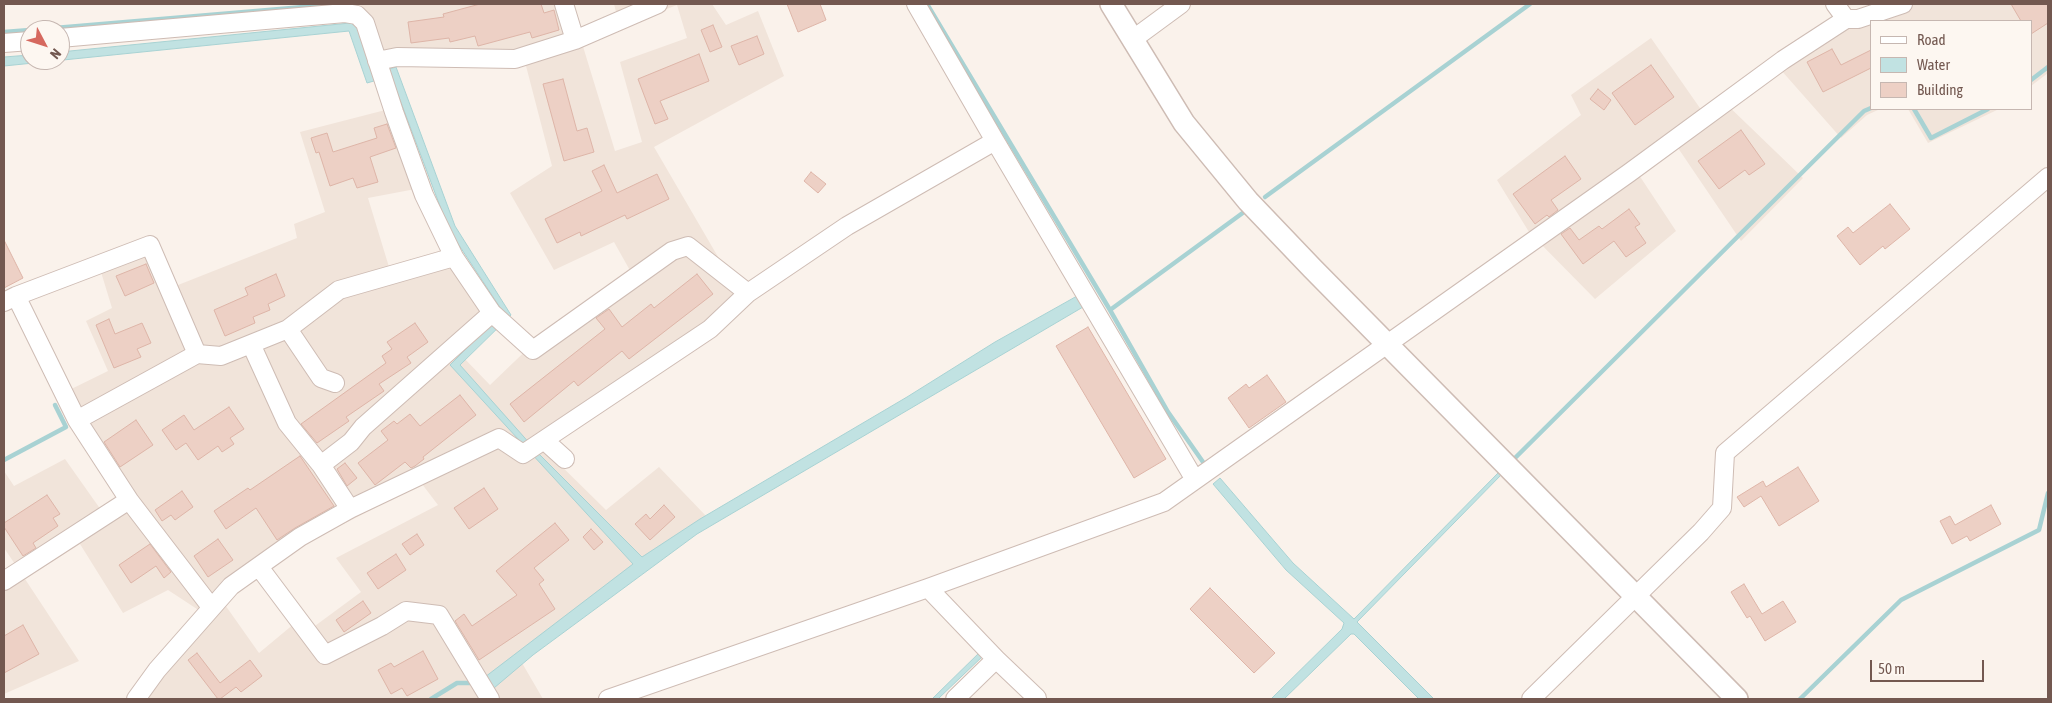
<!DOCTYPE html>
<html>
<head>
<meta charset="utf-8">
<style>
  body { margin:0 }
  #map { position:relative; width:2052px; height:703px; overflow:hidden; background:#faf2eb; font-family:"Asap Condensed",sans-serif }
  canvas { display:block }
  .frame { position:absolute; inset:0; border:5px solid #735850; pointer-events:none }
  .legend { position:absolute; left:1870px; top:20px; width:162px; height:90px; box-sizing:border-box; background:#fdf7f1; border:1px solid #c6b7b1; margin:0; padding:6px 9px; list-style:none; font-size:15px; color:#735850 }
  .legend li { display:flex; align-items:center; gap:10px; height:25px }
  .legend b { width:25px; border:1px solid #c6b7b1 }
  .north { position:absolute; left:20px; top:20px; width:50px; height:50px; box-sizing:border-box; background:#fdf7f1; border:1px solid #c6b7b1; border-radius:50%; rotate:130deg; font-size:14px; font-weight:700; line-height:20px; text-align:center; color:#735850 }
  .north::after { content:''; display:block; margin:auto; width:18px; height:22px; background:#d6695f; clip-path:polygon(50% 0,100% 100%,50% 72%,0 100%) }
  .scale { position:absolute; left:1870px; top:660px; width:114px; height:22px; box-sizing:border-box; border:2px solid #735850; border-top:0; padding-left:6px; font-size:15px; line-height:18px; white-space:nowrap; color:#735850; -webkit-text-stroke:4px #fdf7f1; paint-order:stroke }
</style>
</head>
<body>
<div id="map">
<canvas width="2052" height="703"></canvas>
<div class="frame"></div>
<ul class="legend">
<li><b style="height:6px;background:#fff"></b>Road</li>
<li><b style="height:14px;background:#c1e2e2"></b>Water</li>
<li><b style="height:14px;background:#edd0c5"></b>Building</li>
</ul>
<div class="north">N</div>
<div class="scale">50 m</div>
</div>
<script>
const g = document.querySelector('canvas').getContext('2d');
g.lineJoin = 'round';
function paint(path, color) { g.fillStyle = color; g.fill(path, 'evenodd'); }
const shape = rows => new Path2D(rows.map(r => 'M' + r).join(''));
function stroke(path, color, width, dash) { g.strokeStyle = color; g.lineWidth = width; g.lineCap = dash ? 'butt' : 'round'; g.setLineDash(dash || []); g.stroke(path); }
const residential = shape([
  [357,4,570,4,615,151,642,142,620,62,687,38,677,5,620,27,614,4,712,4,726,25,758,11,784,76,654,147,721,262,753,295,545,450,606,510,659,467,707,517,518,656,543,699,129,699,200,611,168,590,123,613,80,544,25,579,79,661,4,694,4,574,17,567,4,548,4,471,14,486,65,459,101,510,121,499,55,397,108,371,86,321,112,308,97,259,151,239,173,287,297,238,294,224,325,212,300,132,397,107,426,187,368,198,389,267,456,251,501,316,461,355,490,385,540,337,632,274,614,242,554,270,510,193,552,166,525,62,372,66,357,23],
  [422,484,438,505,336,558,361,592,304,634,295,623,259,653,223,602,304,544],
  [1879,4,2048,4,2048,73,2031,86,2031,21,1871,21,1871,109,1880,109,1867,115,1841,138,1773,61,1837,15],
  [1651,38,1702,111,1720,98,1803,178,1741,241,1678,148,1639,175,1676,231,1595,299,1529,232,1497,180,1581,115,1571,95],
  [1908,109,1999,109,1928,143]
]);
const water = shape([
  [350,23,358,26,372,74,396,67,455,226,511,315,460,365,540,455,642,557,700,519,907,397,995,342,1077,296,1083,307,697,534,533,655,494,688,485,677,633,564,450,365,503,312,449,230,391,76,367,83,349,31,4,66,4,57,30,55,30,60,60,60,60,52,350,23],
  [1501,470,1503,473,1357,622,1434,699,1419,699,1354,634,1351,634,1284,699,1271,699,1342,629,1344,623,1286,570,1213,484,1220,478,1293,563,1354,619,1501,470],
  [981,651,984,655,938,699,932,699,981,651]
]);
const stream = shape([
  [927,4,1110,310,1168,412,1203,462],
  [31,30,339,4],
  [4,32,30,30],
  [2031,80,2048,67],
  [1914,109,1931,138,1988,109],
  [1265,197,1530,4],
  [1110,310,1244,212],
  [1515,458,1864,111,1871,108],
  [4,460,66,427,55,405],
  [431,699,457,683,474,683],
  [1800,699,1901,600,2039,530,2048,493]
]);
const building = shape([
  [480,4,541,4,544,13,554,10,559,30,532,38,530,32,478,46,475,36,450,42,449,38,411,43,408,22,444,17,443,14,480,4],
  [787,4,820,4,826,20,798,32,787,4],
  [2011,4,2048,4,2048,23,2031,34,2031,21,2021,21,2011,4],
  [713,25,722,47,710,52,701,30,713,25],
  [757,36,764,54,739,65,731,46,757,36],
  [1832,49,1841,65,1871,50,1871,68,1823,92,1807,62,1832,49],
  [699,54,709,81,660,101,668,119,655,124,638,79,699,54],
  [1651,65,1674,97,1635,125,1612,93,1651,65],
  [563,79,577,131,587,128,594,152,564,161,543,84,563,79],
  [1598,89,1611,100,1604,110,1590,99,1598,89],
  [387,124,396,148,370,157,378,182,357,188,353,178,330,186,319,152,316,153,311,138,327,133,333,152,377,138,374,128,387,124],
  [1741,130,1765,164,1749,175,1745,170,1719,189,1698,161,1741,130],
  [1565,156,1581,179,1551,200,1558,210,1549,217,1547,215,1535,224,1513,194,1565,156],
  [604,165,617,193,657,174,669,199,627,219,625,215,581,236,580,232,557,243,545,219,602,191,592,171,604,165],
  [811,172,826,184,818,193,804,181,811,172],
  [1890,204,1910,229,1885,249,1883,246,1860,265,1837,236,1848,227,1853,233,1890,204],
  [1629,209,1640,224,1635,227,1646,243,1626,257,1614,241,1583,264,1561,234,1570,228,1579,240,1599,226,1602,229,1629,209],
  [4,240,23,278,4,288,4,240],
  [146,264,154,283,125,296,116,276,146,264],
  [276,274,285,296,268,304,270,310,253,317,255,323,225,336,214,310,248,295,245,288,276,274],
  [697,274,713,294,629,359,622,351,578,386,574,381,524,422,510,404,605,329,596,318,609,309,622,327,651,304,654,308,697,274],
  [109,319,115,334,142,323,151,343,137,349,141,357,114,368,96,325,109,319],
  [415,323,428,342,407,357,411,363,379,384,384,391,346,417,349,421,317,443,301,424,386,363,382,356,392,349,387,342,415,323],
  [1088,327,1166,459,1134,478,1056,346,1088,327],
  [1267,375,1286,402,1249,428,1228,398,1246,384,1249,388,1267,375],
  [460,395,476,415,423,457,424,459,415,466,411,468,405,462,375,485,358,463,388,440,381,431,394,421,397,424,410,414,420,426,460,395],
  [229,407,244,429,230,438,234,444,222,452,218,446,198,460,186,443,176,450,162,430,184,415,194,430,229,407],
  [136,420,153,445,120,467,104,442,136,420],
  [300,456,334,506,295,528,277,540,256,508,226,529,214,511,248,488,250,490,300,456],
  [345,463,357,478,347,486,337,469,345,463],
  [1798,467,1819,501,1779,526,1761,496,1744,507,1737,497,1763,481,1766,487,1798,467],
  [484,488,498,509,469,529,454,508,484,488],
  [182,491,193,507,175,520,171,515,162,521,155,510,182,491],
  [47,495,60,514,53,518,58,526,33,543,36,548,23,556,4,527,4,523,47,495],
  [664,505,675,517,650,540,635,524,646,514,650,519,664,505],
  [1991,505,2001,524,1970,541,1967,536,1952,544,1940,521,1950,516,1955,525,1991,505],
  [555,523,569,540,534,568,544,580,539,584,555,609,479,660,455,621,464,614,472,626,517,595,496,571,555,523],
  [591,529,603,542,594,550,583,537,591,529],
  [417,534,424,545,410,555,402,544,417,534],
  [218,539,233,560,208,577,194,556,218,539],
  [150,544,171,572,164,578,156,566,131,583,119,565,150,544],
  [396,554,406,570,378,589,367,573,396,554],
  [1744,584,1762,614,1783,601,1796,622,1765,641,1750,616,1747,618,1731,592,1744,584],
  [1210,588,1275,653,1254,673,1190,609,1210,588],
  [363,601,371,613,344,632,336,620,363,601],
  [23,625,39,654,4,673,4,636,23,625],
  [423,651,438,679,407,696,402,688,391,694,378,670,391,663,394,667,423,651],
  [197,653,220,683,250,660,262,676,241,692,236,687,220,699,218,699,188,660,197,653]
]);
const minor = shape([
  [564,4,575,40],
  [916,4,995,141,1195,480],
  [1835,4,1846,19],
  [60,38,345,13,357,15,365,23,394,112,424,195,454,257,492,313,533,350,672,251,688,246,748,293],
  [1132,40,1181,4],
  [4,43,30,41],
  [377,61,397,57,515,59,575,40,658,4],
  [16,296,150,245,197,354],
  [4,302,16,296,77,420,129,500,211,607],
  [288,329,321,378,335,383],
  [251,344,287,423,321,465,350,509],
  [77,420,197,354,221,356,288,329,339,290,454,257],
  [544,440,565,459],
  [321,465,351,442,363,427,492,313],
  [259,567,325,655,382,626,406,611,439,615,490,699],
  [4,581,129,500],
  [928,588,996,659,955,699],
  [996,659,1037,698],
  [136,699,157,670,231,586,300,537,350,509,499,438,523,454,710,329,748,293,847,226,995,141],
  [608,699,928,588,1164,502,1629,173,1783,60,1846,19,1858,19,1903,4],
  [1531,699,1701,532,1722,508,1725,453,2048,177]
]);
const tertiary = shape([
  [1111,4,1184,123,1248,201,1312,268,1737,699]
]);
paint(residential, '#f1e4da');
paint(water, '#c1e2e2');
stroke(water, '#a8d2d3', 1);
stroke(stream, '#a8d2d3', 4.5);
paint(building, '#edd0c5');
stroke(building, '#deb5a8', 1);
stroke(minor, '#cebcb4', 20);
stroke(tertiary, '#cebcb4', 24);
stroke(minor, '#fff', 18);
stroke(tertiary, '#fff', 21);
</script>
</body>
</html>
